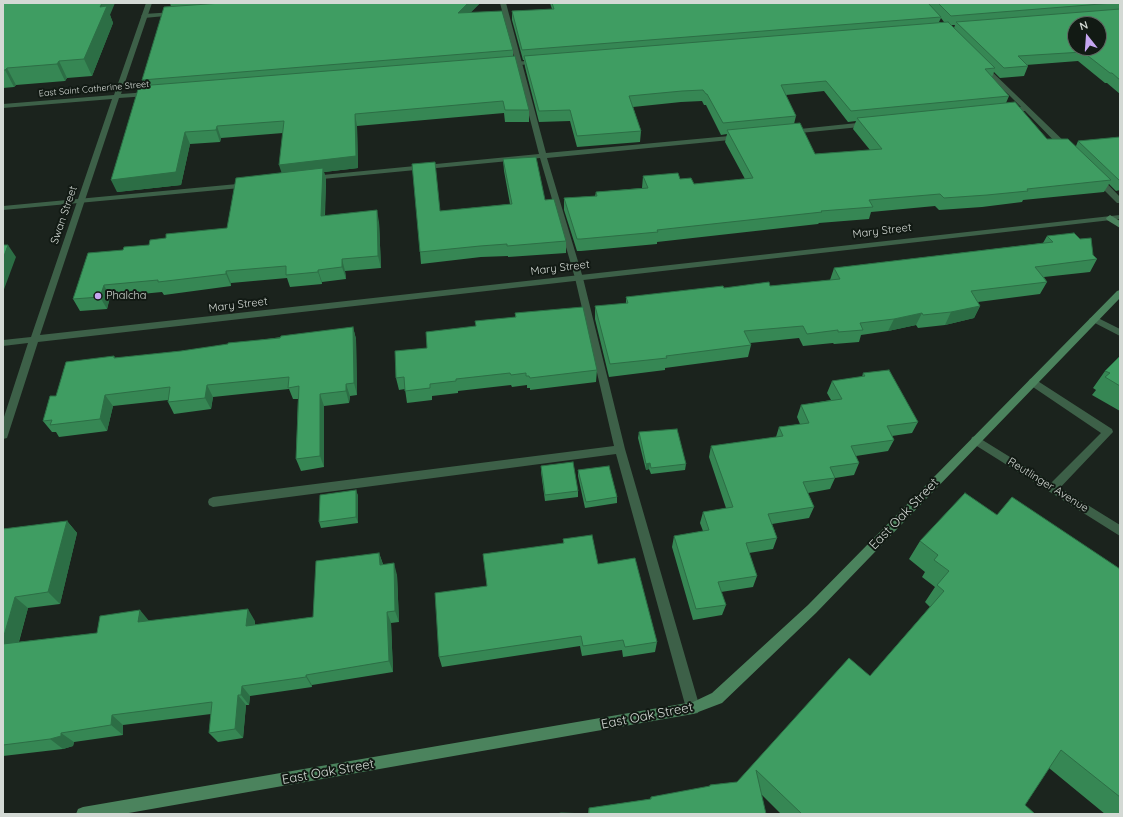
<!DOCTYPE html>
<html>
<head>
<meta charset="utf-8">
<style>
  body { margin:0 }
  #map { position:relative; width:1123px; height:817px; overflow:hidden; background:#1b231d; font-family:Quicksand,sans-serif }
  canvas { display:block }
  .frame { position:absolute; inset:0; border:4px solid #d3d9d4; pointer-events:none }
  .north { position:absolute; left:1067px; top:16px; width:40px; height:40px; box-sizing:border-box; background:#121a14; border:1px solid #5f6661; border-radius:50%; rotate:343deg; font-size:11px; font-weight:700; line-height:16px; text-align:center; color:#d3d9d4 }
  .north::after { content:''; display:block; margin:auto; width:14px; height:18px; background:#c5a6f0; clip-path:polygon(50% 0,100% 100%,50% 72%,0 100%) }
</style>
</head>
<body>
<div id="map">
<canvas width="1123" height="817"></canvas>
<div class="frame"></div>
<div class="north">N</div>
</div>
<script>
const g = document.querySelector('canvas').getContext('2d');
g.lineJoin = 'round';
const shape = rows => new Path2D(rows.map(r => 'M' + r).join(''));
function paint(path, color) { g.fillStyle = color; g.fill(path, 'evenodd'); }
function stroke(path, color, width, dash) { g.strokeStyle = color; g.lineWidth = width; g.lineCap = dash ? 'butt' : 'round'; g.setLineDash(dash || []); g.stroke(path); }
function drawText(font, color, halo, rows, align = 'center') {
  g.font = font + ' Quicksand,sans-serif'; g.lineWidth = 4; g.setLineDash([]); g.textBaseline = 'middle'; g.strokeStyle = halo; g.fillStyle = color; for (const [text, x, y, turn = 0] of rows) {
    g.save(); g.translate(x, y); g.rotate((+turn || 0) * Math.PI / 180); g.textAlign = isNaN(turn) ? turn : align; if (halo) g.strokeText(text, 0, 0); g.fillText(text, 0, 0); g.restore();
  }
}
const service = shape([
  [500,3,506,3,546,153,740,135,744,137,740,139,547,158,583,278,625,449,700,708,698,713,693,714,688,713,686,708,616,454,213,507,209,505,208,502,209,499,213,497,614,446,575,278,540,158,312,180,308,178,312,176,539,154,500,3],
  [174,12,176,13,176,15,144,18,141,16,144,14,174,12],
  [981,65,985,65,1070,147,1070,151,1064,151,1025,111,1006,111,1006,109,1021,107,981,67,981,65],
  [867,122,871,124,870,126,790,134,786,132,790,130,867,122],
  [1094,176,1100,176,1120,197,1120,203,1117,203,1094,180,1094,176],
  [248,183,251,183,251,187,3,210,3,206,248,183],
  [1094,316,1120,329,1120,336,1091,321,1089,319,1094,316],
  [1033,378,1112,429,1113,432,1057,491,1053,492,1049,491,1048,488,1049,485,1101,433,1030,385,1028,382,1030,379,1033,378]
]);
const minor = shape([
  [146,3,152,3,121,94,148,92,151,94,148,96,119,98,40,335,1120,215,1120,219,38,342,8,435,7,438,3,439,3,420,28,343,3,346,3,340,31,337,112,99,3,108,3,104,114,95,146,3],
  [537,60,539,61,539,63,503,67,500,65,503,63,537,60],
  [976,436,1120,525,1120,536,972,443,971,440,972,437,976,436]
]);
const secondary = shape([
  [1110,215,1120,221,1120,228,1107,220,1106,218,1110,215],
  [1120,290,1120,298,816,613,722,703,693,714,123,814,76,814,78,809,83,807,693,702,712,693,808,605,1117,291,1120,290]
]);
const wall = shape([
  [3,3,110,15,113,23,92,76,67,78,65,81,16,85,14,87,3,88],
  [170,3,480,3,470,13,513,50,513,56,529,110,529,122,505,122,504,113,357,126,358,168,324,172,326,180,325,216,379,222,381,268,345,271,346,279,322,282,322,284,290,287,287,278,231,283,231,286,164,295,162,292,110,297,107,309,80,311,73,299,123,250,149,245,166,238,227,228,282,173,283,133,221,138,220,142,190,144,181,185,117,192,144,86,142,80,171,7],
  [550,3,1120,3,1120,94,1107,83,1105,83,1078,61,1026,65,1028,66,1024,76,1000,78,994,72,992,77,1009,96,1006,103,1047,139,1076,146,1078,141,1120,137,1120,190,1116,191,1109,184,1104,192,1023,200,1022,202,982,207,939,210,935,206,871,212,869,219,819,223,818,224,657,242,657,244,581,251,577,251,564,210,564,198,595,196,596,192,642,188,643,176,680,179,694,184,745,179,725,142,727,134,721,135,706,105,704,105,702,101,681,102,633,107,641,131,640,142,577,147,570,121,539,122,525,67,524,60,523,60,512,20,512,11,552,9],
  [941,18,944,22,939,22],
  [951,25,955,25,954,28],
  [824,91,848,122,856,121,853,129,870,150,815,154,794,124,796,116,786,95],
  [503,159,545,200,566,241,566,253,508,257,508,256,481,257,421,264,420,252,441,211,510,204,504,171],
  [1047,236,1093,255,1097,259,1090,272,1044,277,1047,282,1040,294,978,302,980,306,974,318,945,325,918,328,916,325,888,331,861,335,859,342,834,344,833,343,803,346,799,338,750,343,751,345,748,357,665,368,665,370,609,377,595,319,595,306,626,304,626,297,724,288,770,286,830,280,834,268,1043,243],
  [515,313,597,370,596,382,530,390,530,388,527,388,527,385,512,387,511,385,458,391,458,393,432,396,432,400,407,403,405,389,399,390,396,378,476,326,515,317],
  [353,327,356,339,357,395,350,396,349,403,324,406,324,467,301,471,296,459,298,399,293,399,289,389,213,397,211,409,174,414,168,402,168,400,113,406,107,431,59,437,56,432,52,432,43,421,56,396,114,356,115,358,181,351],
  [1120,356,1120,411,1092,395,1096,390,1093,388,1105,371],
  [863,373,918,422,912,433,892,436,894,440,888,451,856,456,859,463,854,475,835,478,830,489,808,493,814,507,809,518,772,524,777,538,773,549,749,553,757,576,753,587,721,592,726,605,722,615,693,620,672,547,674,536,703,531,700,523,703,512,726,508,709,457,711,446,776,437,779,427,800,424,797,417,801,405,831,400,827,393,832,381,862,377],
  [639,432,686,464,685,470,651,474,649,469,646,470,638,438],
  [541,466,578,491,578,497,545,501,541,472],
  [578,470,617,497,617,503,585,508,578,476],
  [356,490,358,496,358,523,321,528,319,522],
  [997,515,1120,569,1120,814,1105,814,1049,768,1025,805,1035,814,781,814,762,795,588,814,589,808,650,799,651,797,709,787,710,785,737,782,870,676,930,607,925,602,935,587,922,577,925,572,909,559,920,541],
  [67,521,77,533,60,604,28,608,19,642,97,633,149,621,255,621,255,625,313,617,379,553,383,564,397,575,399,622,391,623,393,672,312,685,312,687,250,696,249,705,246,705,243,738,218,742,209,733,211,714,123,725,123,735,74,742,73,746,63,749,3,756,3,529],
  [563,539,598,564,657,642,655,652,623,657,622,650,582,656,580,646,442,667,439,657,487,586,563,543]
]);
const shadedWall = shape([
  [102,3,115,3,110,15,113,23,92,76,84,59],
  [468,3,480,3,459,24,458,13],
  [59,61,67,78,65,81,57,64],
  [7,68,16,85,14,87,5,70],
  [355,114,357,126,358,168,324,172,326,180,324,228,283,177,279,165],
  [217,126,221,138,220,142,216,130],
  [185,132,190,144,181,185,117,192,111,180],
  [377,210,379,222,381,268,378,256],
  [8,245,16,257,3,292,3,259],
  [342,259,345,271,346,279,342,267],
  [318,270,322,282,322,284,318,272],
  [226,271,231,283,231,286,226,274],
  [104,285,110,297,107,309,100,297],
  [980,306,974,318,945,325,951,312],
  [922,313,916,325,888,331,894,319],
  [353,327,356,339,357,395,354,383],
  [346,384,350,396,349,403,346,391],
  [207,385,213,397,211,409,205,398],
  [320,394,324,406,324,467,320,456],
  [105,395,113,406,107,431,100,419],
  [650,463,649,469,646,470,646,464],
  [356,490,358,496,358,523,356,517],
  [67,521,77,533,60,604,48,592],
  [379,553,383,565,380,565],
  [394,563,397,575,399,622,395,611],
  [15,597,28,608,15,655,3,645,3,639],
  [248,609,255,621,254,637,246,626],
  [140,610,150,622,138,622],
  [387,612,391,623,393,672,389,661],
  [306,675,312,685,312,687,306,677],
  [242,686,250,696,249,705,241,695],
  [238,695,246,705,243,738,235,729],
  [112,715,123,725,123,735,111,725],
  [61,733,74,742,73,746,63,749,50,739]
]);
const building = shape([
  [3,3,102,3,100,7,107,6,84,59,59,61,57,64,7,68,5,70,3,70,3,3],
  [222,3,468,3,458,13,502,11,513,50,142,80,164,7,222,3],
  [552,3,928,3,941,17,522,50,512,11,554,9,552,3],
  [938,3,1113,3,951,16,938,3],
  [1120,9,1120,80,1112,73,1110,73,1083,52,1018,56,1028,66,1004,68,956,22,1120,9],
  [1075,24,1099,24,1099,48,1075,48,1075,24],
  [948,22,995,68,985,69,1009,96,851,111,826,81,781,85,796,116,723,123,707,94,706,94,703,90,682,91,629,96,641,131,577,136,570,110,539,111,524,56,948,22],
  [515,56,529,110,505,110,503,101,355,114,356,156,279,165,284,121,217,126,216,130,185,132,176,172,111,180,139,86,515,56],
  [1015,102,1047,139,1068,139,1111,180,1027,189,1028,191,987,195,944,198,940,194,869,200,873,207,821,211,822,212,657,230,658,232,581,239,577,239,564,198,597,196,596,192,648,188,643,176,678,173,680,179,691,178,694,184,753,178,727,130,800,123,815,154,882,149,857,118,1015,102],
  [1120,137,1120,181,1078,141,1120,137],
  [536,157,545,200,554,199,566,241,507,246,507,244,480,246,420,252,412,164,435,162,440,211,512,204,503,159,536,157],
  [323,168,321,216,377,210,378,256,342,259,342,267,318,270,318,272,286,275,286,266,226,271,226,274,158,282,158,280,104,285,100,297,73,299,88,253,123,250,124,247,149,245,150,240,166,238,166,234,227,228,236,178,323,168],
  [1074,233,1080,239,1091,238,1093,255,1097,259,1035,267,1047,282,971,291,980,306,951,312,923,315,922,313,894,319,860,323,863,330,838,332,838,330,807,334,803,326,744,331,751,345,666,356,667,358,610,364,595,306,628,303,626,297,723,286,724,288,769,282,770,286,840,279,834,268,1053,242,1047,236,1074,233],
  [3,245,8,245,3,259,3,245],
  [583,307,597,370,530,378,529,376,526,376,526,373,511,375,510,373,456,379,456,381,430,384,430,388,405,391,404,377,396,378,395,351,427,348,426,332,476,326,475,321,516,317,515,313,583,307],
  [353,327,354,383,346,384,346,391,320,394,320,456,296,459,299,386,288,388,289,377,207,385,205,398,168,402,170,387,105,395,100,419,50,425,52,420,43,421,50,396,56,396,66,362,114,356,114,358,181,351,228,344,228,343,280,338,281,336,353,327],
  [1120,356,1120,386,1105,377,1110,373,1105,371,1120,356],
  [889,370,918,422,887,426,894,440,851,446,859,463,830,467,835,478,803,482,814,507,768,514,777,538,746,543,757,576,718,582,726,605,696,609,674,536,709,530,703,512,733,507,711,446,783,436,779,427,809,423,801,405,842,399,832,381,865,376,863,373,889,370],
  [677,429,686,464,651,468,650,463,646,464,639,432,677,429],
  [573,462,578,491,545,495,541,466,573,462],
  [609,466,617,497,586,502,578,470,609,466],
  [356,490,356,517,319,522,320,495,356,490],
  [965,493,997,515,1012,497,1120,569,1120,797,1061,750,1025,805,1035,814,802,814,756,770,766,814,557,814,561,813,589,814,589,808,651,799,651,797,710,786,710,785,737,782,849,658,870,676,944,591,937,585,949,571,934,560,938,555,920,541,965,493],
  [67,521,48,592,15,597,3,639,3,529,67,521],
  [592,535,598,564,635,558,657,642,625,647,623,640,583,646,581,636,439,657,435,593,487,586,483,554,564,543,563,539,592,535],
  [379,553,380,565,394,563,395,611,387,612,389,661,306,675,306,677,242,686,241,695,238,695,235,729,209,733,212,702,112,715,111,725,61,733,61,736,50,739,3,745,3,644,97,633,100,616,140,610,138,622,248,609,246,626,313,617,316,561,379,553]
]);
const markers = [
  [98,296,4,"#c5a6f0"]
];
const farStreetnames = [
  ["East Saint Catherine Street",94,89,-5]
];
const streetNames = [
  ["Swan Street",64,215,-71],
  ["Mary Street",882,231,-7],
  ["Mary Street",560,268,-7],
  ["Mary Street",238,305,-7],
  ["Reutlinger Avenue",1048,485,32]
];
const poiNames = [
  ["Phalcha",106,296]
];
const nearStreetnames = [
  ["East Oak Street",904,514,-46],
  ["East Oak Street",647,716,-11],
  ["East Oak Street",328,772,-10]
];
paint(service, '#3d6048');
paint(minor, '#3d6048');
paint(secondary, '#4b835d');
paint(wall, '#368754');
paint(shadedWall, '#2c6e45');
paint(building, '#3f9d62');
stroke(building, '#2c6e45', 1);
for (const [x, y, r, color] of markers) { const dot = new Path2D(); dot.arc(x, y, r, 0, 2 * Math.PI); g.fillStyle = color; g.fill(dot); stroke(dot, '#121a14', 1.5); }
drawText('9px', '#d3d9d4', '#121a14', farStreetnames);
drawText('11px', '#d3d9d4', '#121a14', streetNames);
drawText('11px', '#d3d9d4', '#121a14', poiNames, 'left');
drawText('13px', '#d3d9d4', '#121a14', nearStreetnames);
</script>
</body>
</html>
